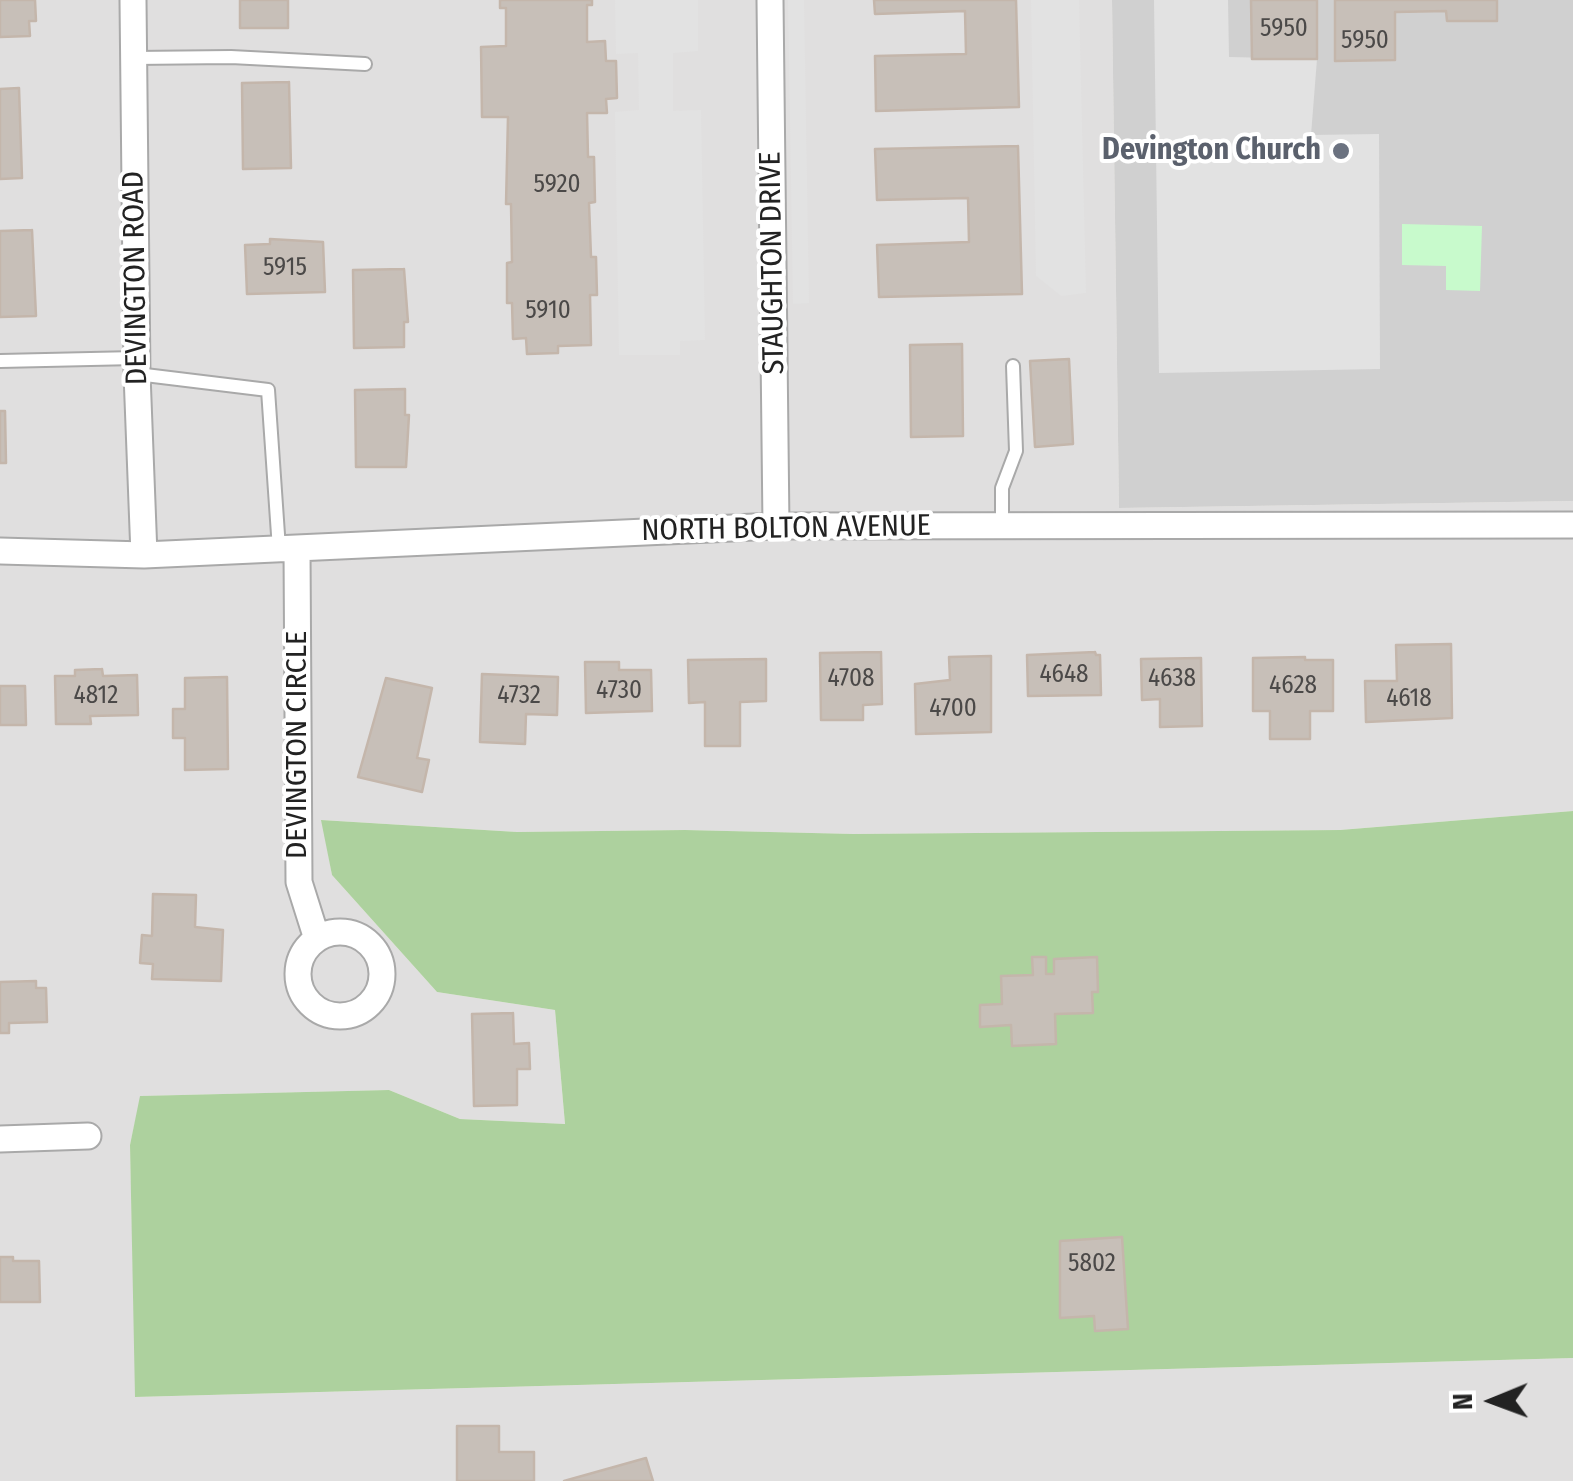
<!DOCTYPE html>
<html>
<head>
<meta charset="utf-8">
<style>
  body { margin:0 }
  #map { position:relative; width:1573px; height:1481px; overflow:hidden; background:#f2efe9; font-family:"Fira Sans Condensed",sans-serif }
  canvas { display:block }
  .north { position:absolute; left:1443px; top:1351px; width:100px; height:100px; -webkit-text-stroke:8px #fff; paint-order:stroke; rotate:269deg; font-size:28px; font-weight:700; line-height:40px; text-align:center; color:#222 }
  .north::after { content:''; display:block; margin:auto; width:35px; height:45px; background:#222; clip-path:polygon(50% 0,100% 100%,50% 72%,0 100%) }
</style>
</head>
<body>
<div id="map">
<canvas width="1573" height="1481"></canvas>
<div class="north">N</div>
</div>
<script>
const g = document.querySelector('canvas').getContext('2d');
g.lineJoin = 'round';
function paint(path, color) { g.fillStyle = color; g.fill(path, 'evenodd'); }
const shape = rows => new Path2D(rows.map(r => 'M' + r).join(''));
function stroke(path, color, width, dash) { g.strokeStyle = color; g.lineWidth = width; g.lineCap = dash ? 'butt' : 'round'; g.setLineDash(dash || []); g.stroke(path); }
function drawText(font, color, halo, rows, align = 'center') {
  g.font = font + ' "Fira Sans Condensed",sans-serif'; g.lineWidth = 8; g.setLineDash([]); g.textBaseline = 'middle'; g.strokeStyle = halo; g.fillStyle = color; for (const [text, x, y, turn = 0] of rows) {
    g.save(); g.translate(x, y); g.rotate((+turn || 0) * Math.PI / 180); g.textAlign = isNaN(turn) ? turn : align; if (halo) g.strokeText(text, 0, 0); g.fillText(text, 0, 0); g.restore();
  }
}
const residential = shape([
  [0,0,1112,0,1119,508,1573,501,1573,811,1340,830,854,834,685,830,517,832,322,820,332,875,437,992,555,1010,565,1124,460,1119,389,1090,141,1096,130,1145,136,1397,1573,1358,1573,1481,0,1481]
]);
const religious = shape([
  [1112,0,1573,0,1573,501,1119,508]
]);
const forest = shape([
  [1573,811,1573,1358,135,1397,130,1145,140,1096,389,1090,460,1119,565,1124,555,1010,437,992,332,875,321,820,517,832,685,830,854,834,1340,830]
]);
const park = shape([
  [1402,224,1482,226,1480,291,1446,290,1446,266,1402,265]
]);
const parking = shape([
  [615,0,698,0,698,51,673,53,673,111,701,110,705,340,680,341,680,355,619,355,615,112,639,110,638,53,616,54],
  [788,0,804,0,809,303,793,304],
  [1031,0,1079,0,1086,293,1061,296,1036,276],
  [1154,0,1228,0,1229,57,1317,59,1311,135,1379,134,1380,369,1159,373]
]);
const building = shape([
  [0,0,35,0,36,21,29,21,30,36,0,37,0,0],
  [240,0,288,0,288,28,240,28,240,0],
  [500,0,592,0,592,5,587,5,587,42,605,41,606,61,616,61,617,98,606,99,607,113,587,113,588,157,594,157,595,202,589,203,591,257,596,257,597,295,590,295,591,345,558,346,558,353,527,354,526,338,513,339,512,303,507,303,507,263,512,262,511,204,506,204,508,117,482,117,481,47,506,46,506,8,500,8,500,0],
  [874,0,1016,0,1019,107,876,111,875,56,966,54,965,11,875,14,874,0],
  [1251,0,1317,0,1317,59,1252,59,1251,0],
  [1335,0,1497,0,1497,21,1447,21,1446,11,1395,12,1395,60,1335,61,1335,0],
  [289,82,291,168,243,169,242,83,289,82],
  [19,88,22,178,0,179,0,89,19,88],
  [1018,146,1022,294,879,297,877,245,969,242,968,198,877,200,875,149,1018,146],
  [32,230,36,316,0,317,0,231,32,230],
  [270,239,323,242,325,292,247,294,245,245,270,244,270,239],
  [404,269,408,322,404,322,404,347,354,348,353,270,404,269],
  [962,344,963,436,911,437,910,345,962,344],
  [1069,359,1073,444,1035,447,1030,361,1069,359],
  [405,389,405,415,409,415,406,467,356,467,355,390,405,389],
  [0,411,5,411,6,463,0,463,0,411],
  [1451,644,1452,718,1366,722,1365,681,1397,681,1396,645,1451,644],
  [881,652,882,704,863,705,863,720,821,720,820,653,881,652],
  [1095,652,1096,655,1100,655,1101,695,1028,696,1027,655,1095,652],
  [991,656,991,732,916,734,915,684,950,680,949,657,991,656],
  [1305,657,1305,660,1333,660,1333,711,1310,711,1310,739,1270,739,1270,711,1253,711,1253,658,1305,657],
  [1201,658,1202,726,1160,727,1160,699,1142,700,1141,659,1201,658],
  [766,659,766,701,740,702,740,746,705,746,705,702,689,703,688,660,766,659],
  [585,662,619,662,619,670,651,670,652,711,586,713,585,662],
  [102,669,103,676,137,675,138,715,90,716,91,724,56,724,55,676,75,676,75,670,102,669],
  [482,674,558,677,557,715,526,714,525,744,480,742,482,674],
  [227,677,228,769,185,770,185,738,173,738,173,709,185,709,185,678,227,677],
  [386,678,432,688,417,758,429,760,422,792,358,777,386,678],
  [0,686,25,686,26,725,0,725,0,686],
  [153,894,196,895,195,927,223,930,221,981,152,979,153,964,140,963,142,935,152,936,153,894],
  [1032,957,1046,957,1046,974,1054,974,1054,959,1097,957,1098,992,1092,992,1093,1013,1055,1014,1056,1044,1012,1046,1011,1025,980,1027,980,1005,1002,1004,1001,976,1033,975,1032,957],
  [36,981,36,988,46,988,47,1022,9,1023,9,1033,0,1033,0,982,36,981],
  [513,1013,514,1044,529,1043,530,1069,517,1069,517,1105,474,1106,472,1014,513,1013],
  [1122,1237,1128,1329,1095,1331,1094,1316,1060,1318,1060,1241,1122,1237],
  [0,1257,13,1257,13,1261,39,1261,40,1302,0,1302,0,1257],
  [457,1426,499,1426,499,1452,534,1452,534,1481,457,1481,457,1426],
  [646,1458,653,1481,564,1481,646,1458]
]);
const lane = shape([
  [133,58,231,57,365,64],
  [0,361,136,358],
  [137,374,268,390,279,549],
  [1002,525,1002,488,1016,451,1013,366]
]);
const street = shape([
  [133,0,137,374,144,555],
  [770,0,776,526],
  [297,549,299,882,317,939],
  [0,551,144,555,776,526,1573,525],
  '298 974a42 42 0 1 1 84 0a42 42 0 1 1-84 0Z',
  [0,1139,88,1136]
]);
const markers = [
  [1341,151,10,"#6b7280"]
];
const numberNames = [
  ["5950",1284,29],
  ["5950",1365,41],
  ["5920",557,185],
  ["5915",285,268],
  ["5910",548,311],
  ["4648",1064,675],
  ["4708",851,679],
  ["4638",1172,679],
  ["4628",1293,686],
  ["4730",619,691],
  ["4812",96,696],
  ["4732",519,696],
  ["4618",1409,699],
  ["4700",953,709],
  ["5802",1092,1264]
];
const worshipNames = [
  ["Devington Church",1321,151]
];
const streetNames = [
  ["STAUGHTON DRIVE",773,263,-91],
  ["DEVINGTON ROAD",136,278,-91],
  ["NORTH BOLTON AVENUE",786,529,-1],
  ["DEVINGTON CIRCLE",298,745,-90]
];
paint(residential, '#e0dfdf');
paint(religious, '#d0d0d0');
paint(forest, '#add19e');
paint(park, '#c8facc');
paint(parking, '#e2e2e2');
paint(building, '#c7bfb8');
stroke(building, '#c4b6ab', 2.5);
stroke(lane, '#a9a9a9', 16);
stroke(street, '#a9a9a9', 29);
stroke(lane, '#fff', 12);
stroke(street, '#fff', 25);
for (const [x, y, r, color] of markers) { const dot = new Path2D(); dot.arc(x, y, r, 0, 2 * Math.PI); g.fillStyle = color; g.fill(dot); stroke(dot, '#fff', 4); }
drawText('25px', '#4b4948', null, numberNames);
drawText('bold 30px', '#5b616d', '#fff', worshipNames, 'right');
drawText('30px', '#222', '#fff', streetNames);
</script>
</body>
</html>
